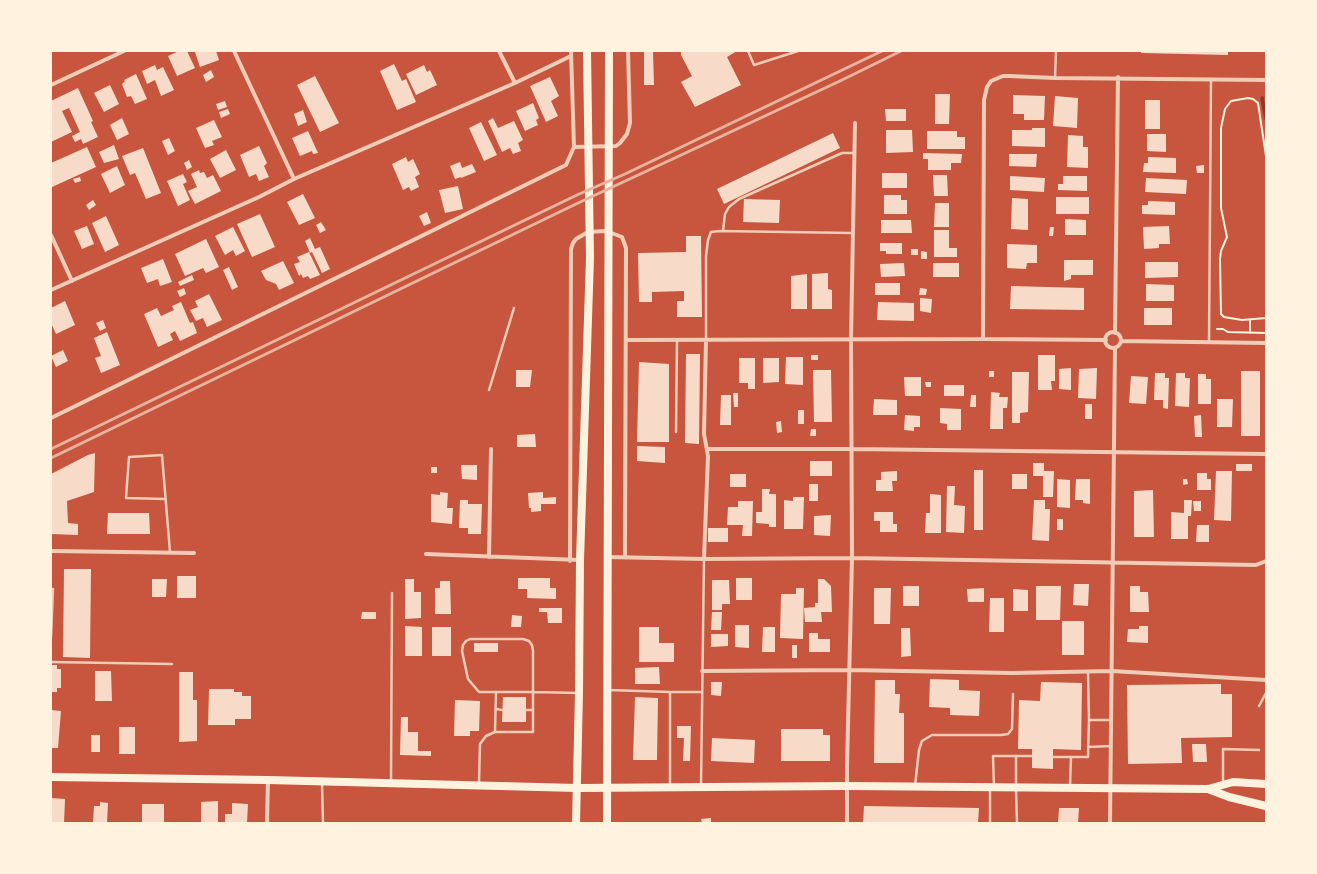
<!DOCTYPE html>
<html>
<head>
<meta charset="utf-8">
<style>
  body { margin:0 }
  #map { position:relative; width:1317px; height:874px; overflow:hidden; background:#c8553d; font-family:Cabin,sans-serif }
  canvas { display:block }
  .frame { position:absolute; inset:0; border:52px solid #fff3e0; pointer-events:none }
</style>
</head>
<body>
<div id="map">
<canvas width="1317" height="874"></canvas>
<div class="frame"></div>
</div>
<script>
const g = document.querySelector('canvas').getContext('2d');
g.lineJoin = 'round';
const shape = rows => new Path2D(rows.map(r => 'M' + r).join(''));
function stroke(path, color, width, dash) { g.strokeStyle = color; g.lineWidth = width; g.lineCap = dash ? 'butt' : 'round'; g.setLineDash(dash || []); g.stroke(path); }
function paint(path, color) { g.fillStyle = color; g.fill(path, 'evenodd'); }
const stream = shape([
  [1262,98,1266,119]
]);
const building = shape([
  [179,51,187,51,195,68,177,76,168,56],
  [198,51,216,51,219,60,200,67,195,52],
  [644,51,653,51,654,85,644,85],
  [681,51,737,51,727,57,741,85,695,107,681,82,692,76,681,55],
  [1141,51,1228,51,1228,55,1141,53],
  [394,64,402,81,406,79,416,102,397,110,380,71],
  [155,65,157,70,163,67,174,90,161,96,155,80,147,84,142,71],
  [424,65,427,72,430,70,437,85,416,95,406,74],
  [211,70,214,77,206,82,203,75],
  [136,74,147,99,135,104,131,96,127,97,122,84,125,81,124,80],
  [315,76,339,123,320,132,297,85],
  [550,77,559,96,551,101,558,116,546,122,530,86],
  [110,85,119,104,104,112,94,93],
  [78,88,93,121,91,122,98,137,83,144,81,139,75,142,72,136,80,132,69,108,62,111,72,132,51,142,51,101],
  [935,94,950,94,949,124,935,124],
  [1013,95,1045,96,1044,120,1024,120,1024,114,1013,114],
  [1055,96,1078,98,1077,128,1053,126],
  [1145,100,1160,100,1160,129,1145,129],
  [225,101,227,107,218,110,216,104],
  [533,103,539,118,536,120,538,125,525,131,516,111],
  [228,109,230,114,221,118,219,112],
  [885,109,906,109,906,121,886,121],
  [303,110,307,122,298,126,294,114],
  [122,118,129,134,117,140,110,125],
  [493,118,498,128,514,121,523,140,518,143,521,151,513,154,510,148,502,152,488,121],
  [214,120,222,137,212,141,214,145,205,148,196,128],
  [481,122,497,155,484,161,469,128],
  [1032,128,1045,128,1045,147,1012,146,1012,130,1032,130],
  [886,130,912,130,913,152,886,153],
  [308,131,318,153,313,154,312,151,300,156,292,138],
  [927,131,957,131,957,137,965,137,965,149,927,149],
  [833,133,840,148,724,204,717,189],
  [1147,134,1166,134,1166,152,1147,151],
  [1068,135,1083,136,1083,147,1088,147,1088,168,1067,167],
  [169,138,175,151,168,155,162,141],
  [114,145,119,159,104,163,99,152],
  [259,146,267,163,264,166,269,177,259,181,256,174,249,177,240,155],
  [87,147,96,167,52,187,51,184,51,163],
  [143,148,161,193,146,199,135,173,130,175,122,156],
  [226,150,236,170,220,178,210,159],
  [923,153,962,154,961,163,951,163,951,170,928,170,928,159,923,159],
  [1009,154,1037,154,1036,167,1009,166],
  [406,157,408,162,413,159,420,174,415,177,419,187,411,191,409,187,403,190,392,164],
  [1148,157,1176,158,1176,173,1143,172,1144,163,1148,163],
  [189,160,192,167,187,170,184,163],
  [460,162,462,168,472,164,476,172,461,178,461,177,455,179,450,166],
  [1204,165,1204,173,1197,173,1196,166],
  [117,166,125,185,110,193,101,174],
  [199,170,200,173,204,172,207,178,213,175,221,191,195,204,188,191,197,187,191,174],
  [882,173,907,173,907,188,882,188],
  [183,174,187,182,183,184,190,200,178,206,167,181],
  [933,175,947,175,948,196,934,196],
  [1010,176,1045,178,1044,192,1010,190],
  [1063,176,1087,176,1087,191,1058,190,1058,184,1063,184],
  [80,177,81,181,75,183,73,179],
  [1146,178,1187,180,1186,194,1145,192],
  [458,186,463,209,445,213,439,190],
  [303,194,315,218,299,225,287,202],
  [884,195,901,195,901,200,907,200,907,214,884,214],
  [1056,197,1089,197,1089,214,1056,214],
  [1012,198,1028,199,1028,230,1011,229],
  [744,199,780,200,779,223,743,222],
  [93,200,96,205,89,210,86,205],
  [1148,201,1175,202,1175,215,1142,214,1142,205,1148,205],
  [935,203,949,203,949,227,934,227],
  [427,212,431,223,424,226,419,216],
  [260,214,275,247,252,257,237,224],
  [106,216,119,245,105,252,92,223],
  [1065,219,1086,220,1086,235,1065,235],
  [881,220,911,220,912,233,881,233],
  [321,222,326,230,320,233,316,225],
  [87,226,94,244,82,249,74,231],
  [1169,226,1170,244,1159,244,1159,248,1144,249,1143,227],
  [233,227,245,251,236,256,233,250,225,255,215,236],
  [1050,227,1054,227,1053,236,1049,236],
  [934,230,949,230,949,248,957,248,957,257,934,257],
  [686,236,701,236,702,317,677,317,677,301,684,301,684,291,652,292,652,302,639,302,638,253,686,252],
  [310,238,315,249,320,247,330,269,322,273,312,252,310,253,305,241],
  [206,239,219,267,206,273,203,268,185,276,175,254],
  [880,243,902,243,902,254,886,254,886,251,880,251],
  [1007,244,1037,245,1037,263,1027,263,1026,269,1007,268],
  [911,249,918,249,918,255,911,255],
  [921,251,927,252,927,259,921,259],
  [309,252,320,275,310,279,308,276,303,278,301,274,299,276,294,264,300,262,297,257],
  [163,259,172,282,160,286,158,279,147,283,141,268],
  [1064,260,1093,260,1093,275,1071,275,1071,279,1064,281],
  [283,261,294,283,279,290,276,284,266,280,261,271],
  [1145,262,1178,262,1178,277,1145,278],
  [904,263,905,276,881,277,880,264],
  [933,263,959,263,959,277,933,277],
  [229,267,238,287,232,290,223,270],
  [828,273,828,289,832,290,832,309,812,309,812,274],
  [807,274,807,309,791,309,791,276],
  [192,275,194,280,180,286,178,282],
  [875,283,900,283,900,295,875,295],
  [1146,284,1174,285,1174,301,1146,301],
  [1011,286,1084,288,1084,310,1010,309],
  [184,288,186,294,180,297,177,291],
  [920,288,927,289,926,295,919,295],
  [209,294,222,320,207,327,203,318,196,321,190,310,198,307,195,301],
  [920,298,932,299,931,313,920,311],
  [65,301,75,325,56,334,51,323,51,308],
  [181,302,190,323,193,322,197,333,180,341,175,331,170,334,173,340,158,347,144,314,157,308,161,316,174,310,172,306],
  [878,302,914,303,914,321,877,320],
  [1144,308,1172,308,1172,325,1144,325],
  [103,320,106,328,100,331,96,323],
  [107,332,120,365,101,373,95,358,101,356,94,338],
  [63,350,68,361,56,367,51,356],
  [686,354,700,354,699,444,685,443],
  [811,355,818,355,818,360,811,360],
  [1038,355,1055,355,1055,381,1051,381,1052,390,1038,390],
  [786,357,803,357,803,385,785,384],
  [739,358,755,358,755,389,748,389,748,383,739,383],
  [763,358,779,358,779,382,763,383],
  [639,362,669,364,669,442,637,442],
  [1071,368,1071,390,1059,389,1059,369],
  [1097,368,1096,399,1078,398,1079,369],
  [516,370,532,370,530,387,516,387],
  [813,370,831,370,832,422,814,422],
  [989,371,994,371,994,377,989,377],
  [1241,371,1260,371,1260,436,1241,436],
  [1012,372,1029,372,1028,412,1020,413,1020,423,1012,423],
  [1155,373,1165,373,1165,378,1169,378,1168,409,1163,408,1163,400,1154,400],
  [1176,373,1185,373,1185,378,1190,378,1189,407,1175,406],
  [1198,374,1206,374,1206,379,1211,379,1211,404,1198,404],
  [1131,376,1148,377,1146,404,1129,403],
  [904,377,921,377,921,396,905,396],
  [925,382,931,382,931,387,926,387],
  [944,385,964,385,964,396,944,396],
  [991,392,1000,393,999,397,1008,397,1007,408,1003,408,1003,429,990,429],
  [733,393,738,393,738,407,734,407],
  [721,395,731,395,731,425,720,425],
  [971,395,976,395,976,407,970,407],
  [874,399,897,400,897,415,873,415],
  [1217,399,1233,399,1232,427,1217,427],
  [1085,404,1092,404,1092,419,1085,419],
  [940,408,961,409,961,430,947,430,947,424,940,423],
  [798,410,804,410,804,424,798,424],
  [905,415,920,416,920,427,914,427,914,431,904,430],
  [1201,415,1202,437,1195,437,1194,416],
  [781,421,782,432,777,433,776,422],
  [811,429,816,429,816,436,810,436],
  [535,434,536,447,517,447,517,435],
  [637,446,665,447,665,463,637,461],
  [95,453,94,492,67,501,68,523,78,524,78,535,51,534,51,474,88,455],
  [810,461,832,461,832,476,810,476],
  [1033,463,1044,463,1044,471,1054,471,1053,497,1043,497,1043,476,1033,476],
  [1236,464,1252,464,1252,471,1236,471],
  [461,465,477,465,477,480,462,479],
  [431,467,437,467,437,473,431,473],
  [974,470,983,470,983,530,974,530],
  [897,471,897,481,892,481,893,491,876,491,876,480,881,480,881,472],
  [1216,471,1232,471,1231,521,1214,520],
  [1197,473,1207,473,1207,479,1211,479,1211,490,1197,490],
  [730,474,746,474,746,487,730,487],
  [1012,474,1027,474,1027,489,1012,489],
  [1057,479,1070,480,1070,508,1057,507],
  [1076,479,1090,479,1090,504,1083,503,1083,500,1075,500],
  [1183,479,1187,479,1188,484,1183,485],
  [809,484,818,484,818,501,809,501],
  [947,486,955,486,954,505,965,506,964,533,946,532],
  [762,489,770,489,769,494,776,494,776,527,769,527,769,524,756,523,756,512,762,512],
  [1153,490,1154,537,1134,537,1134,491],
  [440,492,448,493,447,508,453,508,452,524,431,522,431,494,440,495],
  [543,492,543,498,556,497,556,504,541,504,541,511,531,512,531,508,529,508,528,493],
  [930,494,941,495,941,533,925,533,926,513,930,513],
  [793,497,804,497,803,529,784,529,784,500,793,501],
  [460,500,468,500,468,504,482,504,481,534,468,534,468,528,459,528],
  [1034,500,1045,500,1045,509,1050,509,1049,541,1032,540],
  [1184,500,1192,500,1191,516,1188,516,1188,539,1171,539,1171,512,1184,513],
  [738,501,753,501,752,536,742,536,743,525,727,525,728,507,738,507],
  [1193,501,1201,501,1201,511,1194,511],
  [874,512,893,512,893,524,897,524,897,532,880,532,880,521,874,521],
  [108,513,149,513,150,534,107,534],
  [831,515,830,536,814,535,814,516],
  [1057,519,1063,519,1063,530,1057,530],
  [1197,525,1209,525,1209,542,1196,542],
  [708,528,728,528,728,542,708,542],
  [64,569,91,569,90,658,63,657],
  [177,576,196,576,196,598,177,598],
  [518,578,550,578,550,588,556,588,556,599,527,598,527,589,518,589],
  [736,578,752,578,752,600,736,600],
  [152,579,167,579,166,597,152,597],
  [405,579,414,579,414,592,421,592,421,618,405,619],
  [818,579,824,579,831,586,832,612,821,612,822,622,805,622,804,608,815,607,815,603,818,603],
  [712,580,729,580,730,604,722,604,722,610,712,610],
  [440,581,450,581,451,614,435,614,435,588,440,588],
  [1074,584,1089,584,1088,606,1073,605],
  [903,586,919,586,919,606,903,606],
  [1036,586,1061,586,1060,620,1036,620],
  [1130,586,1140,586,1140,592,1148,592,1149,612,1130,612],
  [796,588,804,588,803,639,780,638,781,594,796,594],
  [874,588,891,588,890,624,874,624],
  [984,588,984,602,968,602,967,589],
  [1013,589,1028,590,1028,611,1013,611],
  [990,598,1004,598,1004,632,989,632],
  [539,608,562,608,562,623,548,623,547,612,539,612],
  [362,612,376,612,376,619,361,619],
  [712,612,722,612,721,630,711,630],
  [512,615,522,616,521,627,511,627],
  [1062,621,1084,621,1084,655,1062,655],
  [735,625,749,625,749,648,735,647],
  [405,626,422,627,422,656,405,656],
  [1139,626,1148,626,1148,643,1127,642,1128,629,1139,629],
  [432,627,451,627,451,656,432,656],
  [639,627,659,627,659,643,674,643,674,662,639,662],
  [763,627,775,627,775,652,762,652],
  [901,628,910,628,911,656,901,657],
  [809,633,818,633,818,639,830,639,830,652,809,652],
  [711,634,728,634,728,646,711,647],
  [474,643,498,643,498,652,474,652],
  [792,645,797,645,797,658,792,658],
  [51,665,57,665,57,669,61,669,61,688,57,688,57,692,51,692],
  [659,667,660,684,635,684,635,668],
  [95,671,111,671,112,701,95,701],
  [179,672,193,672,193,700,197,700,197,741,179,742],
  [930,679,959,680,959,690,980,691,979,716,950,715,950,708,929,707],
  [875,680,895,680,895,694,900,694,899,713,904,713,904,763,874,763],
  [711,682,722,682,721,696,711,695],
  [1041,682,1082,683,1081,750,1053,749,1053,769,1032,768,1032,749,1018,749,1019,700,1040,701],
  [1221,684,1221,694,1232,694,1232,737,1181,738,1182,763,1128,764,1127,685],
  [209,689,234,689,234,692,242,692,242,696,251,696,251,719,235,719,235,725,208,725],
  [503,697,526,697,526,722,502,722],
  [635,697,658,698,657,760,633,760],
  [455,700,480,701,479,731,470,731,470,736,454,736],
  [51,710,61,711,58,748,51,748],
  [401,717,408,717,408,732,418,732,418,751,431,751,431,756,400,755],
  [677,726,691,726,690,761,683,761,684,738,677,738],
  [119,727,135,727,135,754,119,754],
  [781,729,823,729,823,735,830,735,830,761,781,761],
  [91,735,100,735,100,752,91,752],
  [712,738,755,740,754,763,711,761],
  [1192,744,1206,744,1207,762,1193,762],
  [51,798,65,799,64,823,51,823],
  [218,801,218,823,201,823,201,802],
  [100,802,108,803,107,823,93,823,94,806,100,806],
  [232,803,248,804,247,823,225,823,225,814,232,814],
  [142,804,164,804,164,823,142,823],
  [864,806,979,808,978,823,863,823],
  [1059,808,1079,808,1078,823,1058,823],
  [711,818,711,823,702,823,701,819]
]);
const path = shape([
  [1266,156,1258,103,1253,99,1248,98,1231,101,1225,109,1221,128,1221,208,1227,237,1221,251,1220,259,1221,314,1224,317,1242,320,1266,318],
  [1217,329,1223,329,1228,332,1266,333],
  [1250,333,1250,320]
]);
const service = shape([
  [748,51,754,65,798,51],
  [1055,78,1056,51],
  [723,231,725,214,729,207,739,199,842,153,854,153],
  [706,340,706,256,708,240,711,232,719,231,853,233],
  [1209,342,1211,79],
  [489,390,514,308],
  [676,432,677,340],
  [165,499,126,498,129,457,162,455,170,552],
  [51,589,53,589,51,637],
  [51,662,172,664],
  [1088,672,1089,720],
  [608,690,670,692],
  [1259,706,1266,693],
  [496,709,502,710],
  [526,710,533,710],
  [495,732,496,692],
  [1088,747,1111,746],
  [1053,757,1088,757,1089,720,1111,720],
  [391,782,392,593],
  [479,783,480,744,486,736,495,732,533,732,533,651,532,645,529,641,523,639,470,639,466,641,463,645,462,651,468,679,479,692,533,692,578,693],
  [1223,783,1223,749,1259,750],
  [322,784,323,823],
  [701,786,704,559],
  [915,786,919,750,922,741,932,735,1001,735,1008,734,1012,729,1013,694],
  [994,786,993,756,1016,756],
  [1070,786,1071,757],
  [670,787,670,692,702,692],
  [990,788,990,823],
  [1017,823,1016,788,1016,756,1032,756]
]);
const minor = shape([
  [234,51,294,179],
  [499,51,515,83],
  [51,85,124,51],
  [574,147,616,146,620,143,627,134,630,123,628,51],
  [51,235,72,281],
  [51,290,259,197,294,179,515,83,571,56],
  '1105 340a8 8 0 1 1 16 0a8 8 0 1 1-16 0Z',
  [1115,333,1118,77],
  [983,339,984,100,987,87,991,81,1003,76,1009,76,1055,78,1266,80],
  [626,340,983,339,1106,340],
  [1121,341,1266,343],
  [51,418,566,165,574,147,571,51],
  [707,449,852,449,1266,454],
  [51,551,194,553],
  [426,554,580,560],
  [489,557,491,449],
  [607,557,704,559,852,558,1256,565,1266,561],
  [704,559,708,456,704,434,706,340],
  [570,561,571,249,573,243,576,239,588,232,606,231,622,237,626,248,625,557],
  [702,671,849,670,1012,673,1112,671,1266,680],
  [267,823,268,780],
  [847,823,847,767,852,558,851,339,855,123],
  [1110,823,1115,348]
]);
const secondary = shape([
  [51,777,268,780,577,788,847,786,1208,789,1233,782,1266,784],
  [1208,789,1229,797,1266,806]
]);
const primary = shape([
  [576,823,579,693,580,560,590,258,587,51],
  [607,823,609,51]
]);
const rail = shape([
  [51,449,577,195,625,174,882,51],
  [51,458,576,204,840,81,901,51]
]);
stroke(stream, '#8f3625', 3.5);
paint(building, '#f7dbc8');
stroke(path, '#fff3e0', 2);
stroke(service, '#f1ccb7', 2.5);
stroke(minor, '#f1ccb7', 4);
stroke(secondary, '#fff3e0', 8);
stroke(primary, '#fff3e0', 8);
stroke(rail, '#e9b49f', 3);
</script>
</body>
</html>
